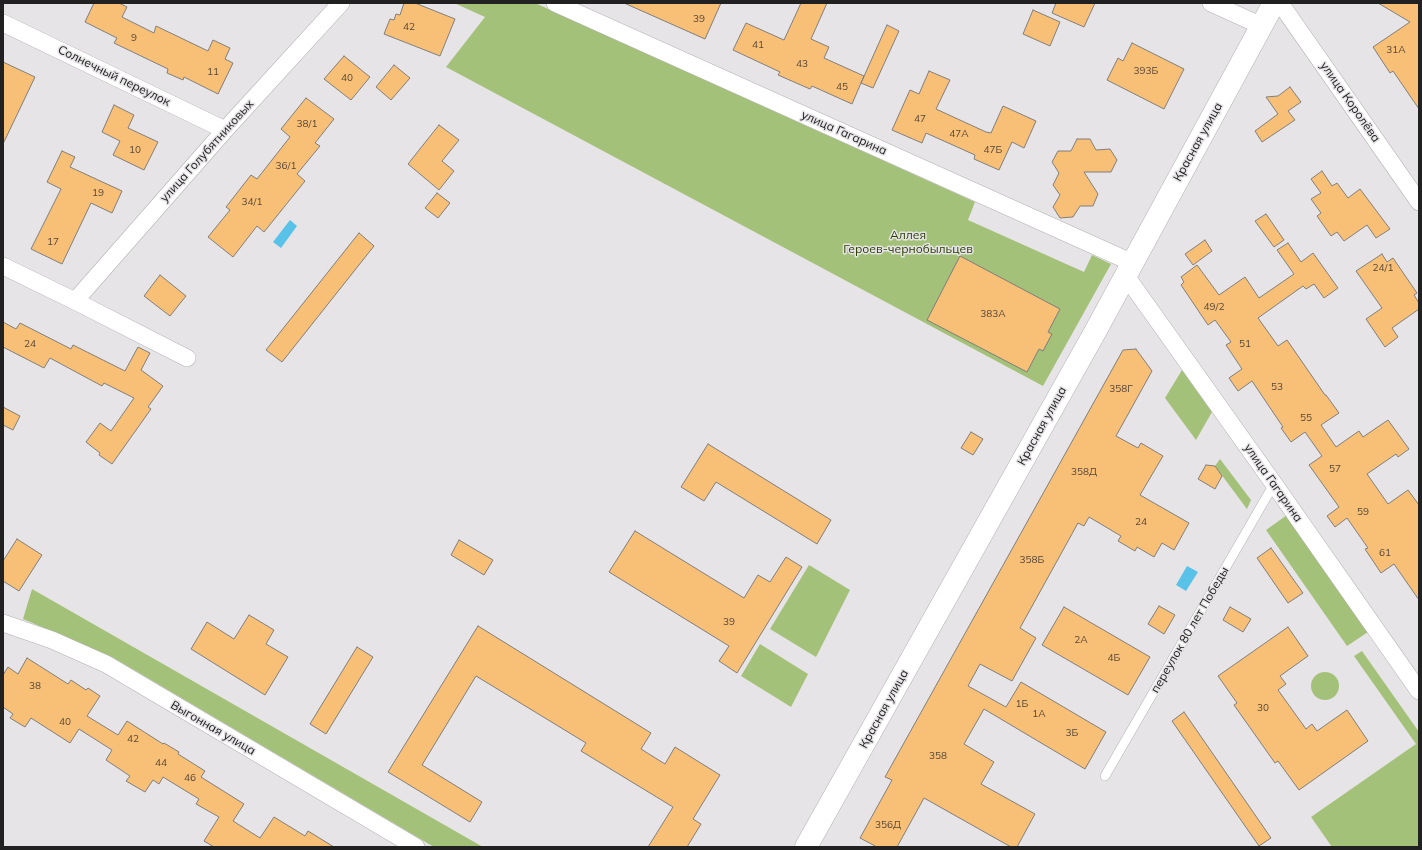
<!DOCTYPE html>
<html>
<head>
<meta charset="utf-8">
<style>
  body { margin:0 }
  #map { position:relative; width:1422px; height:850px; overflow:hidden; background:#e6e4e6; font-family:Mulish,sans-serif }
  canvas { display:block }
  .frame { position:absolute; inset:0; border:4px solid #222122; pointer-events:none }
</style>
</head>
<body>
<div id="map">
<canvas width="1422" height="850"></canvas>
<div class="frame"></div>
</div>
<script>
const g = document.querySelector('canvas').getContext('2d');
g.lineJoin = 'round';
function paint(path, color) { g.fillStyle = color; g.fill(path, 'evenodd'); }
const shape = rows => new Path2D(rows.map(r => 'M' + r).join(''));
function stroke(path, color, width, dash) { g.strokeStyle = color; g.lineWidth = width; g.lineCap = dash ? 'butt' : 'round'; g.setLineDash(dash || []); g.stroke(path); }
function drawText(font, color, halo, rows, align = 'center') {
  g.font = font + ' Mulish,sans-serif'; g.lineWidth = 3; g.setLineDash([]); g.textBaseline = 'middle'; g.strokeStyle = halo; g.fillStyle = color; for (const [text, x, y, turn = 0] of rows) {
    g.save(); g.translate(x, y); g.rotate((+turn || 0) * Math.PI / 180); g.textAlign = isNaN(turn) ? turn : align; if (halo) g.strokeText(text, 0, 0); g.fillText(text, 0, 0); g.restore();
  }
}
const green = shape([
  [454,3,535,3,975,202,968,220,1084,272,1092,255,1111,264,1043,386,446,67,485,17],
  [1182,370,1212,412,1196,440,1165,398],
  [1220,459,1251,500,1247,509,1215,466],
  [1287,515,1368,632,1347,646,1266,530],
  [809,565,850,590,816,657,770,629],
  [32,589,483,847,434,847,112,657,23,619],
  [760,644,808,674,791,707,741,676],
  [1362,651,1419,732,1419,847,1332,847,1311,817,1416,744,1354,656],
  '1311 686a14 14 0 1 1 28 0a14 14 0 1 1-28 0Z'
]);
const water = shape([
  [290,220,297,226,281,248,273,242],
  [1187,566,1198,572,1186,591,1176,585]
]);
const building = shape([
  [94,3,119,3,127,7,122,17,154,33,156,26,208,51,213,40,230,48,225,59,233,63,218,94,184,77,183,80,167,73,168,69,114,43,117,38,85,22,94,3],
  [404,3,415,3,455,19,440,56,384,34,390,19,394,20,396,14,400,15,404,3],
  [624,3,721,3,705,39,624,3],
  [801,3,827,3,811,39,829,47,824,58,864,76,852,104,812,86,810,89,778,75,780,72,733,50,746,23,784,40,801,3],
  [1056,3,1095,3,1084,27,1052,13,1056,3],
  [1378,3,1419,3,1419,109,1393,71,1390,73,1373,47,1410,22,1378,3],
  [1033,10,1060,22,1050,46,1023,34,1033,10],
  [887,25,899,31,873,88,861,83,887,25],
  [1132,43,1184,69,1164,109,1107,80,1118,58,1123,61,1132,43],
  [344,56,370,77,351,100,324,79,344,56],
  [3,62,35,77,3,144,3,62],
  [394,65,410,78,391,100,376,87,394,65],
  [929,71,950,80,936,109,986,132,991,133,1003,106,1036,121,1024,148,1012,142,999,170,974,159,975,155,926,133,922,143,892,130,910,90,919,94,929,71],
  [1290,87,1301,102,1288,111,1295,120,1262,142,1255,131,1278,114,1266,97,1278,96,1290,87],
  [306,98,334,119,315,143,320,146,297,174,305,181,264,232,257,226,233,257,208,237,230,210,226,207,251,175,257,179,290,137,281,129,306,98],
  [114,105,134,115,128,128,158,142,144,170,113,155,120,141,102,132,114,105],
  [439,125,459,140,442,161,454,171,439,190,408,164,439,125],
  [1077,139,1090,139,1096,150,1110,149,1117,160,1111,172,1084,172,1098,194,1093,206,1080,206,1073,217,1060,218,1053,207,1060,195,1053,185,1059,173,1052,162,1058,151,1071,151,1077,139],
  [62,151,75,157,70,167,122,191,112,213,91,203,62,264,31,249,61,189,47,182,62,151],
  [1322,171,1332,186,1337,183,1348,198,1360,189,1390,229,1376,238,1367,225,1344,241,1337,232,1331,236,1317,216,1321,213,1311,199,1321,193,1311,179,1322,171],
  [437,193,450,203,438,218,425,208,437,193],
  [1266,214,1284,240,1274,247,1255,221,1266,214],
  [359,233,374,246,282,362,266,350,359,233],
  [1205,240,1212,251,1193,265,1185,254,1205,240],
  [1288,243,1301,262,1313,253,1338,288,1324,298,1314,284,1306,289,1303,286,1258,318,1278,346,1287,340,1325,395,1326,395,1339,413,1321,425,1336,447,1359,431,1363,437,1388,420,1409,449,1398,457,1396,454,1367,474,1388,504,1408,490,1419,505,1419,600,1394,564,1381,573,1365,549,1368,548,1347,518,1335,527,1327,516,1339,507,1309,465,1322,456,1305,432,1291,442,1281,428,1283,427,1252,381,1238,391,1229,378,1242,369,1226,345,1231,342,1215,320,1208,325,1181,285,1184,282,1181,277,1197,265,1219,295,1245,277,1259,298,1294,274,1277,250,1288,243],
  [1382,254,1387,262,1393,258,1417,293,1414,295,1419,303,1419,309,1392,328,1398,337,1385,347,1366,319,1382,308,1356,271,1382,254],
  [960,256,1060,309,1048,332,1052,334,1043,351,1039,349,1027,372,927,320,960,256],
  [160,275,186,296,170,316,144,296,160,275],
  [3,322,16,329,20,323,71,349,73,345,125,371,138,347,150,353,141,370,163,386,148,407,151,409,112,464,99,455,100,453,86,442,100,423,111,431,134,398,104,383,102,386,50,358,44,368,3,347,3,322],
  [1136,349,1152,371,1116,436,1138,448,1141,443,1163,456,1140,495,1189,523,1174,550,1162,543,1154,557,1137,547,1135,551,1118,541,1121,536,1089,517,1084,526,1078,523,1020,628,1036,638,1012,681,980,664,968,686,1006,707,1021,682,1106,732,1085,769,984,709,964,744,994,762,981,784,1035,814,1017,847,1011,847,924,798,897,847,877,847,860,838,892,780,885,777,1123,350,1136,349],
  [3,407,20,416,13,430,3,425,3,407],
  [971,432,983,439,973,455,961,448,971,432],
  [708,444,831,520,817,544,716,482,704,501,681,487,708,444],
  [1206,465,1215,466,1222,476,1215,489,1198,479,1206,465],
  [635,531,744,598,758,575,770,582,786,557,802,567,737,673,719,661,729,646,609,572,635,531],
  [17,539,42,555,19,591,3,581,3,561,17,539],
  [459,540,493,560,484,575,451,555,459,540],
  [1271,548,1303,593,1288,603,1257,558,1271,548],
  [1159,606,1175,615,1164,634,1148,624,1159,606],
  [1064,607,1150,657,1128,695,1042,645,1064,607],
  [1230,607,1251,619,1243,632,1223,620,1230,607],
  [249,615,274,630,266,644,288,657,265,695,191,649,207,622,234,639,249,615],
  [478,626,651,733,641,749,665,764,675,747,720,775,693,819,701,824,687,847,648,847,673,807,581,751,586,743,476,676,422,765,482,802,470,822,388,772,478,626],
  [1288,627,1308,656,1280,676,1286,684,1278,690,1306,729,1312,724,1317,731,1347,710,1368,741,1299,790,1278,761,1275,763,1234,705,1237,703,1218,676,1288,627],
  [357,647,373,657,326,734,310,724,357,647],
  [27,658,68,684,71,680,86,690,88,688,100,696,87,716,118,735,127,721,163,744,164,743,179,752,178,754,205,771,201,777,244,804,233,821,260,838,274,817,305,836,308,831,334,847,214,847,204,841,219,817,196,804,199,799,163,777,159,784,153,780,145,792,126,781,130,776,106,760,112,750,79,729,70,743,31,718,25,727,10,718,13,714,3,707,3,675,8,667,18,674,27,658],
  [1184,712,1271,838,1259,846,1172,721,1184,712]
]);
const service = shape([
  [1105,776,1274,484]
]);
const minor = shape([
  [555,3,1133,263],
  [1211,3,1262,26],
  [1280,3,1419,202],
  [3,23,225,130],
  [3,266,75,301,187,358],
  [1126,276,1274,484,1419,691],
  [75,301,225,130,341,3],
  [3,623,52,640,106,664,416,847]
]);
const tertiary = shape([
  [806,847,1095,332,1274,3]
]);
const numberNames = [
  ["39",699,19],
  ["42",409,27],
  ["9",134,38],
  ["41",758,45],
  ["31А",1396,50],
  ["43",802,64],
  ["393Б",1146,71],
  ["11",213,72],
  ["40",347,78],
  ["45",842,87],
  ["47",920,119],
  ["38/1",307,124],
  ["47А",959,134],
  ["10",135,150],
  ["47Б",993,150],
  ["36/1",286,166],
  ["19",98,193],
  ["34/1",252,202],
  ["17",53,242],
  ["24/1",1383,268],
  ["49/2",1214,307],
  ["383А",993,314],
  ["24",30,344],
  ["51",1245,344],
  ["53",1277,387],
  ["358Г",1121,389],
  ["55",1306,418],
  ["57",1335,469],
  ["358Д",1084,472],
  ["59",1363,512],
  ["24",1141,522],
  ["61",1385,553],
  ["358Б",1032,560],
  ["39",729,622],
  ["2А",1081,640],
  ["4Б",1114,658],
  ["38",35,686],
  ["1Б",1022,704],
  ["30",1263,708],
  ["1А",1039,714],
  ["40",65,722],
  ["3Б",1072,733],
  ["42",133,739],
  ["358",938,756],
  ["44",161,763],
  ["46",190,778],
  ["356Д",888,825]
];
const streetNames = [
  ["Солнечный переулок",114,76,26],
  ["улица Королёва",1350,102,55],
  ["улица Гагарина",844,133,24],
  ["Красная улица",1198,142,-61],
  ["улица Голубятниковых",207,151,-48],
  ["Красная улица",1042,426,-61],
  ["улица Гагарина",1273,483,55],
  ["переулок 80 лет Победы",1190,630,-60],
  ["Красная улица",884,709,-61],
  ["Выгонная улица",213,728,30]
];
const parkNames = [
  ["Аллея",908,235],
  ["Героев-чернобыльцев",908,249]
];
paint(green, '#a4c17a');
paint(water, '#59c2e8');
paint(building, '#f8bf77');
stroke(building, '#807e7c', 1);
stroke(service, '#b3b1b3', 10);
stroke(minor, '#b3b1b3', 18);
stroke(tertiary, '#b3b1b3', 23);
stroke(service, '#fff', 9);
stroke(minor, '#fff', 17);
stroke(tertiary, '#fff', 22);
drawText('10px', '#584837', null, numberNames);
drawText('12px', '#222122', '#e6e4e6', streetNames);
drawText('12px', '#2b3e01', '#e6e4e6', parkNames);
</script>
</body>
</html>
